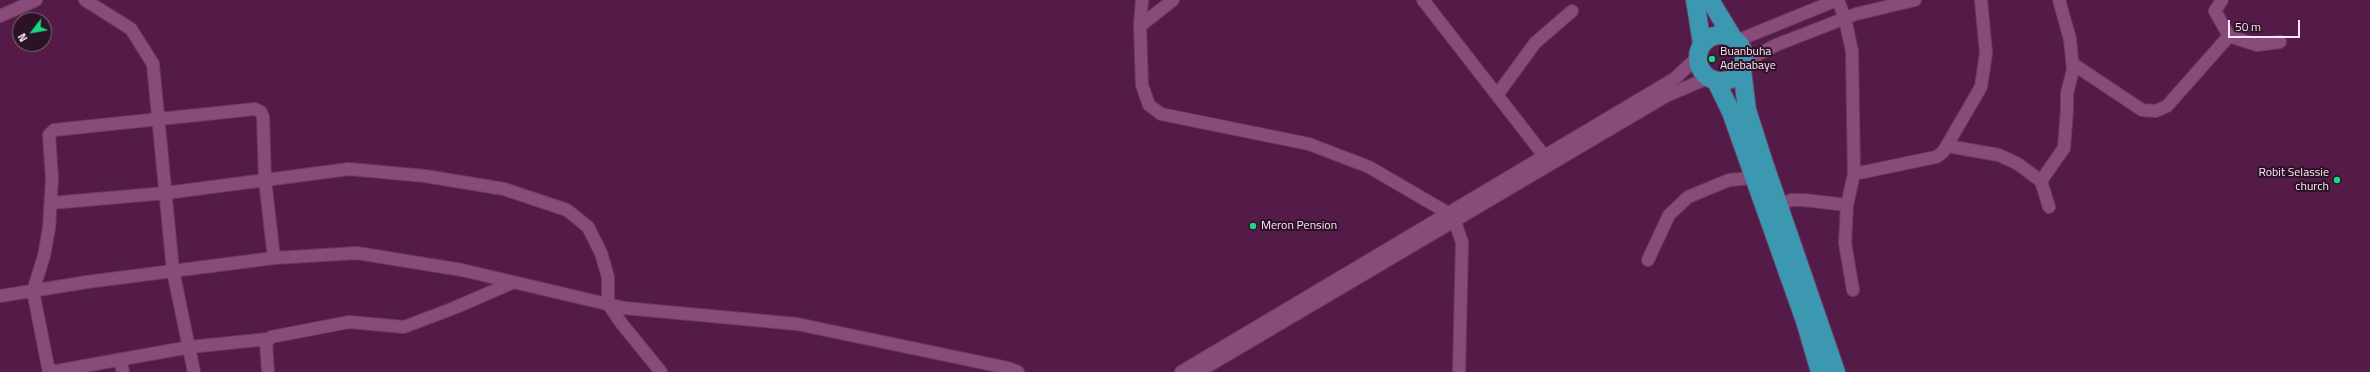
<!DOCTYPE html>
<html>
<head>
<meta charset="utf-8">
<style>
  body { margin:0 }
  #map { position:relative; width:2370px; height:372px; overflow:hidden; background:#541b48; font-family:"Titillium Web",sans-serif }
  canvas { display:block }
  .north { position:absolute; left:12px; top:12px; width:40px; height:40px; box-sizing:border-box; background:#2c1225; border:1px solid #806879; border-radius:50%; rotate:239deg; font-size:11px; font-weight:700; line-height:16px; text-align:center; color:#fee8f7 }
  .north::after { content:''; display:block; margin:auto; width:14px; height:18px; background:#19d988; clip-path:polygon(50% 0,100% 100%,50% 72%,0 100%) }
  .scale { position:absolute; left:2228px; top:20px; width:72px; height:18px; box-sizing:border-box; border:2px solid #fee8f7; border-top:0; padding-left:5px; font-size:12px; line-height:14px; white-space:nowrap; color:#fee8f7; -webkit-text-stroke:3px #2c1225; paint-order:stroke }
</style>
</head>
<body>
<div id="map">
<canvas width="2370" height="372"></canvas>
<div class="north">N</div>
<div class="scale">50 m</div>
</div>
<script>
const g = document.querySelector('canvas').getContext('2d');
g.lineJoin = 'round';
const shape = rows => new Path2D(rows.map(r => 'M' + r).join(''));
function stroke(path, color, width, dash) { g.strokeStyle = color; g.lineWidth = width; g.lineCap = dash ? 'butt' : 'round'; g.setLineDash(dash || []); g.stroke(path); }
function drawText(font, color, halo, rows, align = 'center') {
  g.font = font + ' "Titillium Web",sans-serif'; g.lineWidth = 4; g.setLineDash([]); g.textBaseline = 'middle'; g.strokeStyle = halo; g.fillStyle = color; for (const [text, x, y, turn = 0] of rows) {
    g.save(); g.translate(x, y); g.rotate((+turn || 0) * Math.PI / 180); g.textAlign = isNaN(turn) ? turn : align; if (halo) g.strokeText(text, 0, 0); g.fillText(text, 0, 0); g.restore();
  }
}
const minor = shape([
  [85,0,131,29,153,64,173,271,194,372],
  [1142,0,1140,26,1142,85,1149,105,1161,114,1309,144,1369,167,1448,213,1455,222,1462,242,1459,372],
  [1423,0,1549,162],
  [1838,0,1845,19,1852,51,1854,174,1847,205,1845,243,1853,290],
  [0,16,36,0],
  [1140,26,1173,0],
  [2229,36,2257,45,2280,42],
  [1736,41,1837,0],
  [1744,62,1776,45,1856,14,1915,0],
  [2073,64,2142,110,2156,111,2167,106,2229,36,2215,11,2222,0],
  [1497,95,1535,43,1572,11],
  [1947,146,1999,155,2018,164,2041,181],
  [1854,174,1936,157,1943,152,1981,87,1986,53,1981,0],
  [51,203,166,193,349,169,425,176,504,189,567,210,588,227,601,253,608,277,608,304,622,324,661,372],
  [1778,205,1791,200,1804,200,1847,205],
  [2049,207,2041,181,2064,148,2067,109,2067,93,2073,70,2070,39,2059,0],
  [1648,260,1669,215,1688,197,1729,180,1754,178],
  [0,296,87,282,274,258,357,253,462,270,624,308,797,324,1008,368,1018,372],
  [120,359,123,372],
  [49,372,33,291,44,256,49,228,52,179,49,135,54,130,255,109,261,112,263,117,265,180,274,258],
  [51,372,190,347,268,339],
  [268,372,266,343,271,337,349,322,404,327,454,308,514,282],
  [1181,372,1674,79,1697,58],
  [1198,372,1666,96,1708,78]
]);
const highway = shape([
  [1695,0,1702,44],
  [1710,0,1733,38],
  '1698 58a23 23 0 1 1 46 0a23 23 0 1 1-46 0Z',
  [1742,69,1747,110,1764,163,1836,372],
  [1716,81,1731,112,1805,321,1820,372]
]);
const markers = [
  [1712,59,4,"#19d988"],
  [2337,180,4,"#19d988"],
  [1253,226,4,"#19d988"]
];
const poiNames = [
  ["Buanbuha",1720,52],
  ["Adebabaye",1720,66],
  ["Robit Selassie",2329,173,"right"],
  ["church",2329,187,"right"],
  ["Meron Pension",1261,226]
];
stroke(minor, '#6b3c62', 14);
stroke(highway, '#6b3c62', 20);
stroke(minor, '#894b79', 12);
stroke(highway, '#3b98b0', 18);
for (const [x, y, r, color] of markers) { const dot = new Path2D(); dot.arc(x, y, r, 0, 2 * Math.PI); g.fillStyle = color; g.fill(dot); stroke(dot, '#2c1225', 1.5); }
drawText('12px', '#fee8f7', '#2c1225', poiNames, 'left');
</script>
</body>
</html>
